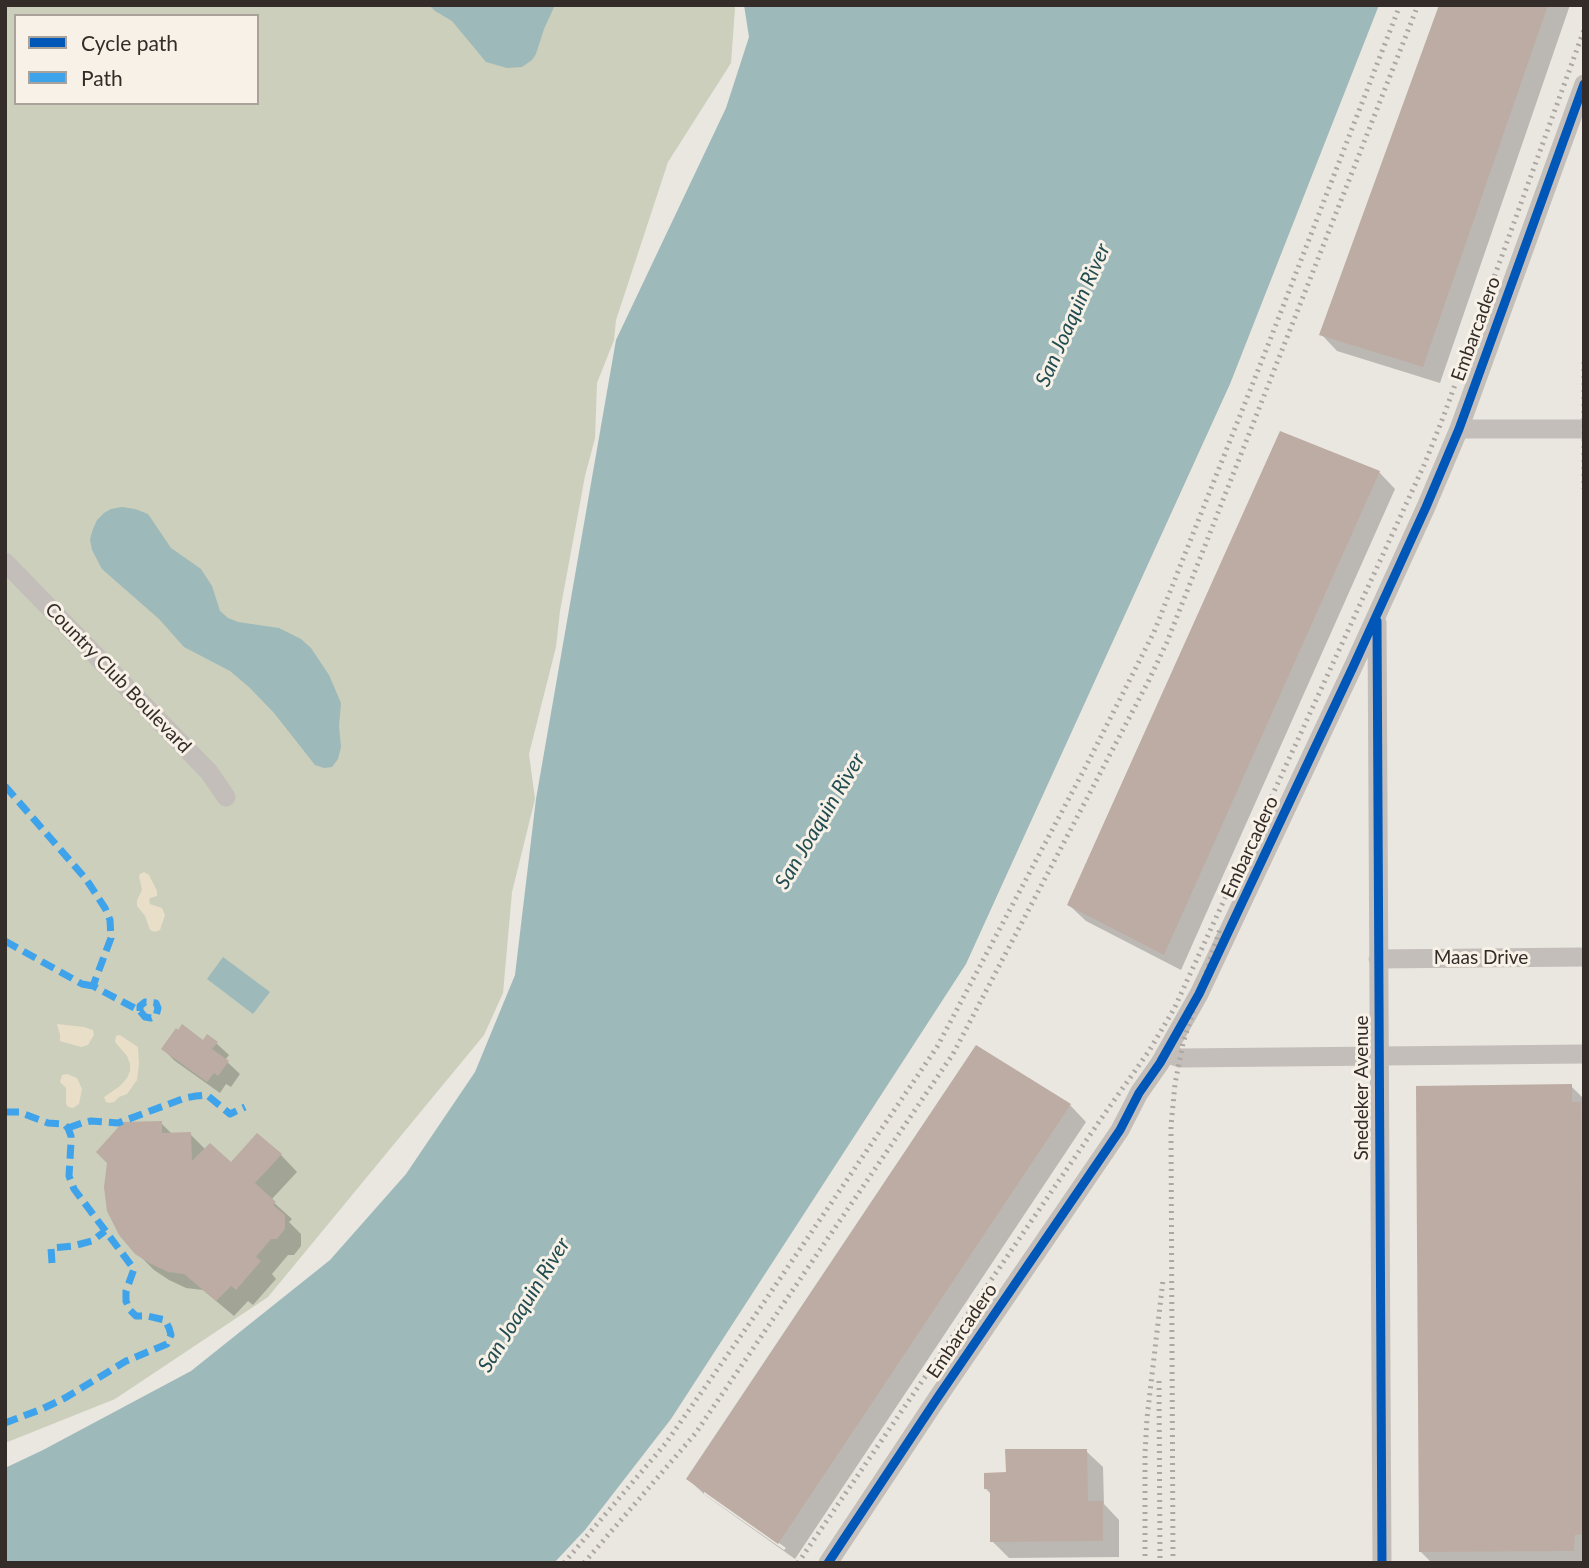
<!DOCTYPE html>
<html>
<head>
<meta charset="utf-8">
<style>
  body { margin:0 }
  #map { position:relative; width:1589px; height:1568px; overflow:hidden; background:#eae6e0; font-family:Lato,sans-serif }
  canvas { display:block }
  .frame { position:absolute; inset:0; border:7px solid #342c28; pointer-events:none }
  .legend { position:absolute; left:14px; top:14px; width:245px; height:91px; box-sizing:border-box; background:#f7f1e7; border:2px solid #a9a29b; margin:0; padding:9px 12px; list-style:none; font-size:21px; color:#342c28 }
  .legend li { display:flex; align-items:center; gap:14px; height:35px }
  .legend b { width:35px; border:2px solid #a9a29b }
</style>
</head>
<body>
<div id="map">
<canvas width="1589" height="1568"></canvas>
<div class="frame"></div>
<ul class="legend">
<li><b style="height:9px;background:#0057b8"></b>Cycle path</li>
<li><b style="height:9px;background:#3ea3eb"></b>Path</li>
</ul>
</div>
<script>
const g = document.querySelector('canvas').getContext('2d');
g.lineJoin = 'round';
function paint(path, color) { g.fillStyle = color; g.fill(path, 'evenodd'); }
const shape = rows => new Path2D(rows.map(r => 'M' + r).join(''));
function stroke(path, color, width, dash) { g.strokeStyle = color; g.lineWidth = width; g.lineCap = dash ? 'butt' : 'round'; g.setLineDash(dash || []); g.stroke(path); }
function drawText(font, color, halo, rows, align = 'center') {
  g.font = font + ' Lato,sans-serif'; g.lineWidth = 6; g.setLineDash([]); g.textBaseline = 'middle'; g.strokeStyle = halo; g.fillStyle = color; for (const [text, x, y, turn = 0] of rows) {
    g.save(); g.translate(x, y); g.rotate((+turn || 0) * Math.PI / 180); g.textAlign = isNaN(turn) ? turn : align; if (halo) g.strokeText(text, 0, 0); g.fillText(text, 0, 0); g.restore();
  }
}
const green = shape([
  [5,5,734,5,735,8,731,63,668,162,616,320,614,340,597,383,595,438,585,476,560,611,556,647,529,754,535,799,512,892,503,993,484,1035,268,1297,115,1399,5,1443],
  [16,16,257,16,257,103,16,103]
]);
const sand = shape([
  [144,872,149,875,157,891,157,896,150,898,149,900,150,904,162,908,165,915,160,930,155,932,150,930,145,916,137,906,137,900,142,890,139,876,140,874],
  [57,1024,84,1027,93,1030,94,1035,88,1045,81,1047,60,1041,60,1035],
  [120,1035,138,1047,139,1064,137,1080,127,1094,119,1097,114,1102,109,1103,106,1102,104,1097,120,1086,127,1078,130,1071,130,1064,127,1056,115,1042,116,1036],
  [67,1074,77,1078,82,1089,79,1104,73,1108,68,1107,66,1104,66,1088,60,1082,62,1075]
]);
const water = shape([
  [429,5,555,5,544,29,536,54,532,60,522,67,507,68,486,62,452,21,435,11],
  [744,5,1379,5,1230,384,966,964,671,1419,585,1530,554,1563,5,1563,5,1468,43,1450,191,1371,330,1260,406,1174,475,1072,515,975,536,799,616,340,726,108,749,37],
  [122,507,135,509,148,514,171,548,201,569,212,586,220,611,228,618,238,622,279,628,301,639,311,648,329,675,341,703,339,726,341,747,338,759,332,767,324,768,315,765,274,713,249,687,230,671,184,647,159,619,102,569,92,550,90,539,93,529,97,520,104,513,111,509],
  [223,957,270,992,253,1014,207,979]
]);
const shadow = shape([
  [1441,5,1570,5,1440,383,1337,351,1321,334],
  [1379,472,1395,489,1181,970,1086,921,1069,905],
  [216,1043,229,1055,225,1060,240,1074,231,1087,226,1084,220,1093,175,1061,163,1049],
  [1571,1086,1584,1099,1584,1563,1432,1563,1420,1551],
  [1070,1105,1086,1122,795,1559,705,1495,688,1479],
  [704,1490,786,1548,784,1550,704,1494],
  [161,1123,173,1135,190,1134,206,1150,231,1164,281,1155,297,1172,271,1200,292,1219,289,1222,301,1234,301,1246,294,1255,288,1255,272,1274,276,1279,253,1305,248,1301,234,1316,203,1290,186,1288,169,1280,154,1270,137,1253],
  [1086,1451,1103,1467,1104,1504,1119,1520,1119,1557,1009,1558,992,1541,992,1495,986,1489,1008,1473]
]);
const building = shape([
  [1439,5,1548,5,1423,367,1319,335],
  [1280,431,1380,471,1164,955,1067,905],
  [182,1024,203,1040,207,1034,218,1042,212,1049,229,1061,218,1076,214,1073,207,1082,161,1049,176,1028,178,1030],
  [976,1045,1071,1104,778,1544,686,1479],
  [1572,1084,1572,1102,1581,1102,1584,1534,1575,1535,1574,1551,1419,1552,1416,1086],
  [162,1121,162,1133,191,1132,192,1161,210,1143,231,1162,257,1133,282,1154,255,1183,276,1202,273,1205,285,1215,285,1229,277,1239,271,1239,256,1257,261,1261,236,1290,231,1286,216,1301,184,1274,168,1272,151,1264,135,1254,119,1235,107,1211,104,1187,107,1163,96,1152,123,1122],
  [1005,1449,1087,1449,1088,1501,1103,1501,1103,1541,990,1542,990,1489,984,1489,984,1473,1006,1472]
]);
const minor = shape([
  [1459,429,1584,429],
  [5,562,209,772,226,797],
  [1377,622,1382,1563],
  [1378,959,1584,957],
  [1166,1053,1180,1058,1584,1054],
  [828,1563,938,1397,1120,1130,1139,1093,1160,1063,1199,994,1353,667,1426,507,1459,429,1584,84]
]);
const rail = shape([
  [1584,362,1584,489],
  [1159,1381,1160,1563],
  [564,1563,666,1443,756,1314,937,1047,1085,768,1154,632,1270,340,1400,5],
  [584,1563,695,1434,953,1054,1149,680,1167,642,1418,5],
  [798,1563,1103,1116,1149,1051,1174,1009,1425,463,1444,415,1584,30],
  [1145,1563,1145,1454,1147,1418,1163,1280],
  [1173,1563,1171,1126,1175,1084,1183,1043,1221,926]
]);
const quiet = shape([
  [5,786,86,879,105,908,110,920,111,938,93,986,140,1011,145,1017,151,1018,156,1016,158,1008,156,1003,145,1002,140,1006,140,1011],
  [5,941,82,984,93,986],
  [5,1112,19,1112,48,1123,64,1124,68,1128,71,1136,71,1142,69,1176,74,1189,134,1269,126,1291,126,1301,130,1310,136,1316,147,1316,165,1320,169,1328,171,1335,167,1344,126,1361,65,1398,42,1409,5,1423],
  [68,1128,82,1123,91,1121,118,1123,185,1098,196,1096,207,1095,230,1114,245,1107],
  [52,1263,51,1248,73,1246,92,1241,105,1231]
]);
const cycleway = shape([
  [1377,621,1382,1563],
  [828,1563,938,1397,1120,1130,1139,1093,1160,1063,1199,994,1353,667,1426,507,1459,429,1584,84]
]);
const streetNames = [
  ["Embarcadero",1476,329,-70],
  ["Country Club Boulevard",118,678,46],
  ["Embarcadero",1250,847,-65],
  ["Maas Drive",1481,958],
  ["Snedeker Avenue",1362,1088,-90],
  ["Embarcadero",962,1331,-56]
];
const waterNames = [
  ["San Joaquin River",1073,315,-66],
  ["San Joaquin River",820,821,-59],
  ["San Joaquin River",524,1305,-58]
];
paint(green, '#cbcfbb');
paint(sand, '#e9dec8');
paint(water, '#9eb9ba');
paint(shadow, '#0003');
paint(building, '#bcaca3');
stroke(minor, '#c3beb9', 19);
stroke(rail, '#aca7a3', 5, [2, 5]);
stroke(quiet, '#3ea3eb', 7, [14, 7]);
stroke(cycleway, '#0057b8', 9);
drawText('19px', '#342c28', '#f7f1e7', streetNames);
drawText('italic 21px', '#214c51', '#f7f1e7', waterNames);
</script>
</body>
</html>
